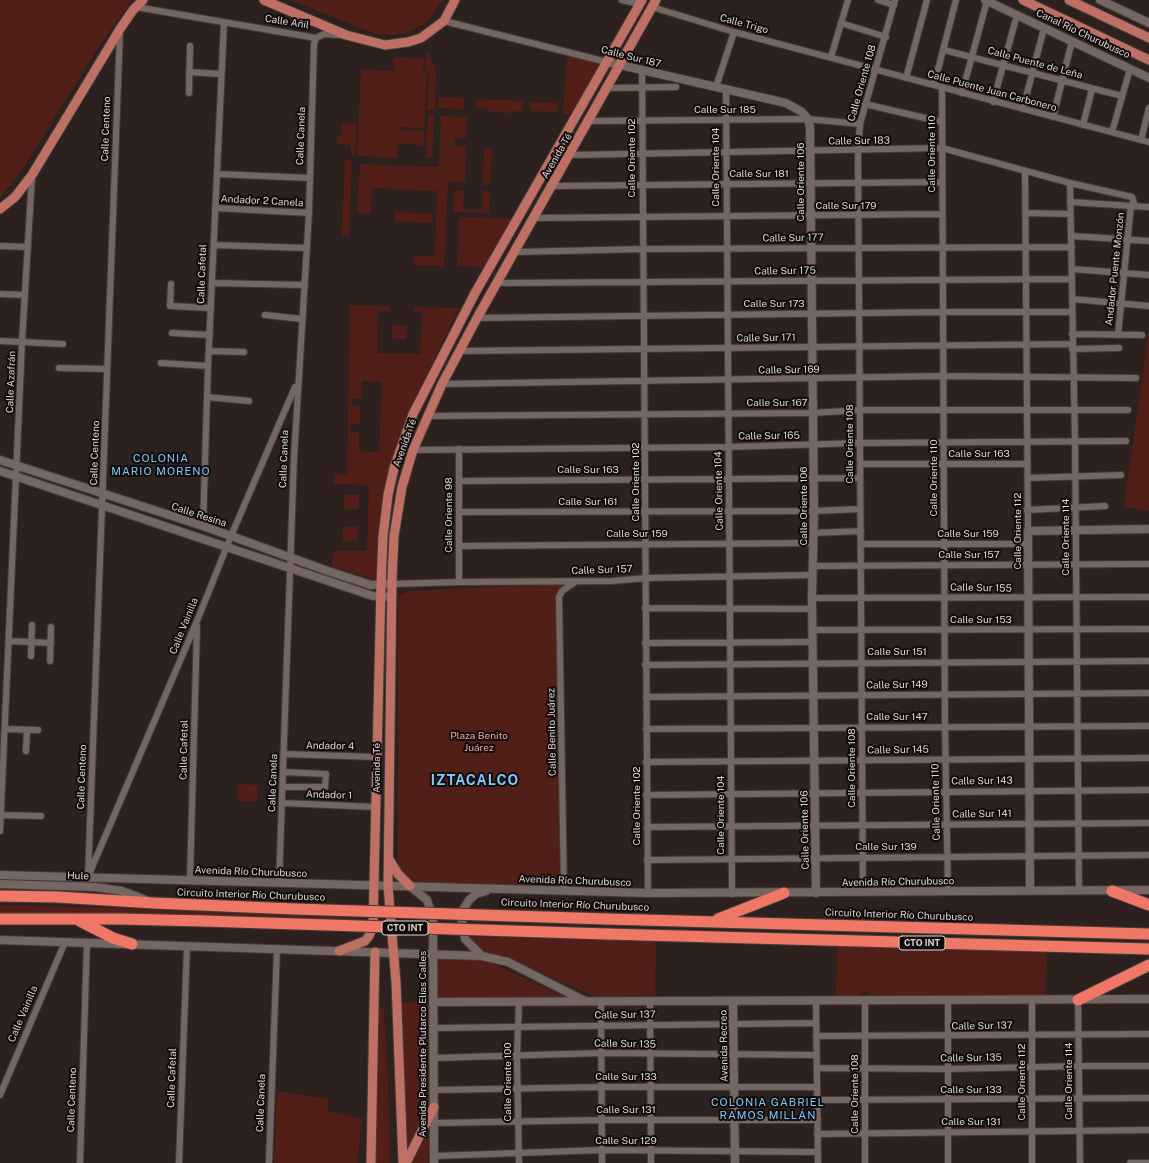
<!DOCTYPE html>
<html>
<head>
<meta charset="utf-8">
<style>
  body { margin:0 }
  canvas { display:block; background:#2c211f }
</style>
</head>
<body>
<canvas width="1149" height="1163"></canvas>
<script>
const g = document.querySelector('canvas').getContext('2d');
g.lineJoin = 'round';
function paint(path, color) { g.fillStyle = color; g.fill(path, 'evenodd'); }
const shape = rows => new Path2D(rows.map(r => 'M' + r).join(''));
function stroke(path, color, width, dash) { g.strokeStyle = color; g.lineWidth = width; g.lineCap = dash ? 'butt' : 'round'; g.setLineDash(dash || []); g.stroke(path); }
function drawText(font, color, halo, rows, align = 'center') {
  g.font = font + ' "Public Sans",sans-serif'; g.lineWidth = 4; g.setLineDash([]); g.textBaseline = 'middle'; g.strokeStyle = halo; g.fillStyle = color; for (const [text, x, y, turn = 0] of rows) {
    g.save(); g.translate(x, y); g.rotate((+turn || 0) * Math.PI / 180); g.textAlign = isNaN(turn) ? turn : align; if (halo) g.strokeText(text, 0, 0); g.fillText(text, 0, 0); g.restore();
  }
}
const green = shape([
  [0,0,132,0,94,54,24,167,0,198],
  [290,0,442,0,431,18,421,26,405,33,391,35,376,34],
  [426,54,429,54,436,69,435,110,427,110,429,71,425,71],
  [569,56,599,64,573,113,566,115,566,113,563,113,566,65],
  [394,57,424,59,423,72,427,73,424,128,399,127,399,130,424,131,424,145,398,144,397,158,357,156,361,69,394,71],
  [439,97,464,98,464,109,438,108],
  [477,99,523,101,522,111,514,111,514,113,489,112,489,109,476,108],
  [530,102,557,103,557,112,530,111],
  [428,115,434,115,432,158,426,158],
  [441,116,467,117,466,138,455,138,455,146,466,146,465,182,448,182,444,266,413,265,414,256,435,256,437,191,372,188,371,214,357,213,360,164,439,167],
  [342,123,357,124,355,155,351,155,351,145,336,144,337,136,342,136],
  [484,148,492,148,490,185,483,185],
  [345,160,352,161,349,236,342,235],
  [454,190,464,191,463,209,482,210,483,191,490,192,489,213,453,212],
  [395,212,432,214,432,223,395,221],
  [459,217,514,219,487,268,457,266],
  [350,305,390,306,390,311,378,311,377,353,420,354,422,312,414,312,415,307,459,308,407,416,394,453,380,515,376,580,332,566,333,551,367,551,369,485,334,484,334,474,347,474],
  [362,381,382,382,379,452,359,451,359,432,349,431,350,424,360,424,360,406,352,406,352,398,361,399],
  [392,325,407,325,406,339,392,339],
  [1149,331,1149,511,1124,507],
  [344,495,359,495,359,509,344,509],
  [343,527,358,527,357,541,343,541],
  [564,584,560,587,557,597,560,885,410,883,401,874,398,865,398,599,400,595,409,591],
  [238,784,258,785,257,802,237,801],
  [0,905,109,908,357,918,356,924,0,916],
  [466,937,656,941,655,999,600,999,508,958,477,954],
  [837,945,1037,951,1038,953,1047,953,1046,996,869,997,869,992,861,992,861,997,836,997],
  [436,959,483,959,572,1000,437,1003],
  [382,980,388,1081,390,1163,373,1163,376,1007,383,1007],
  [397,1002,431,1003,432,1105,407,1157],
  [277,1091,329,1099,328,1111,362,1119,357,1163,274,1163],
  [432,1116,432,1163,409,1163]
]);
const street = shape([
  [622,0,640,4],
  [878,0,894,5],
  [136,7,316,38,324,34,340,35],
  [652,7,734,32,1149,142],
  [444,21,607,62],
  [841,23,886,37],
  [944,50,1122,96],
  [831,57,848,0],
  [642,70,648,893],
  [189,72,221,74],
  [906,78,927,0],
  [934,85,956,0],
  [716,87,734,32],
  [942,87,945,727,948,892],
  [608,88,676,87],
  [726,89,732,894],
  [189,93,190,46],
  [962,93,987,1],
  [993,102,1017,15],
  [865,104,942,122],
  [1023,109,1044,28],
  [1053,117,1072,41],
  [590,121,808,119,860,124],
  [1083,125,1092,89],
  [1112,132,1130,69],
  [1141,140,1149,108],
  [570,155,942,148,1070,183,1132,197,1135,206],
  [1025,171,1028,531],
  [217,174,310,178],
  [1070,183,1075,441,1079,891],
  [553,186,942,182],
  [1070,202,1149,207],
  [215,208,309,213],
  [1026,213,1070,214],
  [534,218,942,214],
  [1072,236,1149,241],
  [214,245,307,248],
  [0,246,28,247],
  [515,252,644,249,1072,247],
  [1072,269,1149,275],
  [212,283,305,285],
  [497,283,1072,279],
  [171,284,170,306,211,308],
  [0,294,25,295],
  [1072,299,1149,306],
  [265,315,302,319],
  [477,318,943,312,1072,312],
  [172,333,210,335],
  [1072,334,1142,335],
  [1118,335,1131,205],
  [0,341,63,344],
  [1072,349,1119,348],
  [209,351,244,352],
  [460,351,1072,344],
  [161,363,208,366],
  [59,368,107,369],
  [442,384,943,376,1136,378],
  [207,397,249,401],
  [427,416,813,413,860,410,1128,410],
  [459,449,459,582],
  [413,450,728,447,860,443,1126,441],
  [860,464,1027,464],
  [1028,478,1121,475],
  [460,481,860,478],
  [1027,510,1105,506],
  [459,512,814,511,860,509],
  [203,526,208,366,224,23],
  [814,533,861,531],
  [861,544,1028,544],
  [459,546,814,543],
  [813,566,1149,564],
  [392,584,459,582,612,581,646,578,812,575],
  [812,598,1149,597],
  [645,608,813,609],
  [813,630,1149,629],
  [9,641,51,643],
  [645,643,813,642],
  [31,656,32,625],
  [50,661,51,627],
  [645,665,1149,661],
  [646,697,1149,693],
  [5,729,38,730],
  [646,729,1149,726],
  [26,751,27,730],
  [284,754,376,757],
  [646,762,1149,758],
  [283,787,325,787,326,774,283,772],
  [646,795,1149,790],
  [282,803,375,807],
  [1,815,41,816],
  [647,827,1149,823],
  [0,831,22,342,32,176],
  [647,860,1149,855],
  [90,872,197,621,231,536,295,387],
  [88,877,120,31],
  [190,880,197,626],
  [279,883,294,458,309,213,314,44,316,38],
  [564,891,559,597,562,591,575,582],
  [863,893,858,151,860,124,895,0],
  [1032,1000,1032,1163],
  [1078,1000,1080,1163],
  [816,1001,818,1163],
  [865,1001,865,1163],
  [948,1001,948,1163],
  [601,1002,602,1163],
  [650,1002,651,1163],
  [433,1028,816,1023],
  [816,1036,1149,1034],
  [433,1058,602,1053,816,1055],
  [817,1068,948,1069,1079,1066,1149,1066],
  [434,1090,602,1087,817,1087],
  [0,1095,65,942],
  [817,1100,1149,1098],
  [435,1123,602,1120,818,1120],
  [817,1134,1149,1130],
  [434,1156,602,1150,818,1152],
  [80,1163,87,942],
  [179,1163,187,946],
  [269,1163,277,949],
  [519,1163,517,1056,519,1002],
  [1130,1163,1149,1163]
]);
const secondary = shape([
  [985,0,1149,78],
  [1100,0,1149,23],
  [607,62,786,103,802,112,808,119,810,127,814,511,812,598,816,893],
  [0,460,203,526,328,571,371,585,392,584],
  [0,471,373,596,392,597],
  [0,875,648,893,1149,890],
  [0,884,95,887,122,891,146,900],
  [411,887,427,900,433,918,434,1163],
  [1030,891,1028,531,1149,529],
  [0,940,482,956,508,962,585,1001],
  [482,956,465,939,462,921,463,910,469,900,476,894,486,891],
  [433,1002,1149,999],
  [733,1002,735,1163]
]);
const primary = shape([
  [264,0,346,35,385,45,408,42,421,38,444,21,455,0],
  [1023,0,1149,60],
  [1069,0,1149,38],
  [0,209,15,197,32,175,120,29,133,10,143,0],
  [389,859,398,874,410,886],
  [339,951,365,941,369,936,373,926,381,585,383,536,388,495,394,468,413,414,475,293,642,0],
  [371,1163,375,952],
  [403,1163,396,982,388,886,392,579,394,536,402,487,413,450,442,384,477,318,656,0],
  [406,1163,434,1107]
]);
const highway = shape([
  [1112,891,1149,905],
  [0,896,57,897,154,903,295,909],
  [0,919,121,919,204,921],
  [607,919,1149,934],
  [718,919,784,893],
  [80,921,113,938,132,944],
  [607,934,1149,949],
  [1078,1000,1149,965]
]);
const highwayBridge = shape([
  [295,909,607,919],
  [204,921,607,934]
]);
const shields = [
  [405,928,46],
  [922,943,46]
];
const shieldNames = [
  ["CTO INT",405,928],
  ["CTO INT",922,943]
];
const streetNames = [
  ["Calle Añil",287,22,9],
  ["Calle Trigo",744,24,15],
  ["Canal Río Churubusco",1083,34,25],
  ["Calle Sur 187",631,57,14],
  ["Calle Puente de Leña",1035,63,15],
  ["Calle Oriente 108",862,83,-74],
  ["Calle Puente Juan Carbonero",992,91,15],
  ["Calle Sur 185",725,110],
  ["Calle Centeno",106,129,-88],
  ["Calle Canela",301,136,-88],
  ["Calle Sur 183",859,141,-1],
  ["Calle Oriente 110",932,154,-90],
  ["Avenida Té",557,156,-60],
  ["Calle Oriente 102",632,158,-90],
  ["Calle Oriente 104",716,167,-90],
  ["Calle Sur 181",759,174],
  ["Calle Oriente 106",801,182,-90],
  ["Andador 2 Canela",262,201,3],
  ["Calle Sur 179",846,206],
  ["Calle Sur 177",793,238,-1],
  ["Andador Puente Monzón",1115,269,-84],
  ["Calle Sur 175",785,271,-1],
  ["Calle Cafetal",202,274,-88],
  ["Calle Sur 173",774,304],
  ["Calle Sur 171",766,338,-1],
  ["Calle Sur 169",789,370,-1],
  ["Calle Azafrán",11,382,-88],
  ["Calle Sur 167",777,403],
  ["Calle Sur 165",769,436,-1],
  ["Avenida Té",405,443,-70],
  ["Calle Oriente 108",850,444,-90],
  ["Calle Centeno",95,453,-88],
  ["Calle Sur 163",979,454],
  ["Calle Canela",284,459,-88],
  ["Calle Sur 163",588,470],
  ["Calle Oriente 110",934,478,-90],
  ["Calle Oriente 102",636,482,-90],
  ["Calle Oriente 104",719,491,-91],
  ["Calle Sur 161",588,502],
  ["Calle Oriente 106",804,506,-90],
  ["Calle Resina",199,515,18],
  ["Calle Oriente 98",449,515,-90],
  ["Calle Oriente 112",1018,531,-90],
  ["Calle Sur 159",637,534],
  ["Calle Sur 159",968,534],
  ["Calle Oriente 114",1066,537,-90],
  ["Calle Sur 157",969,555],
  ["Calle Sur 157",602,570,-2],
  ["Calle Sur 155",981,588,1],
  ["Calle Sur 153",981,620],
  ["Calle Vainilla",184,626,-68],
  ["Calle Sur 151",897,652],
  ["Calle Sur 149",897,685,-1],
  ["Calle Sur 147",897,717],
  ["Calle Benito Juárez",552,732,-91],
  ["Andador 4",330,746,1],
  ["Calle Cafetal",184,750,-89],
  ["Calle Sur 145",898,750,-1],
  ["Avenida Té",377,768,-90],
  ["Calle Oriente 108",852,768,-90],
  ["Calle Centeno",82,777,-88],
  ["Calle Sur 143",982,781,-1],
  ["Calle Canela",273,783,-88],
  ["Andador 1",329,795,2],
  ["Calle Oriente 110",936,802,-91],
  ["Calle Oriente 102",637,806,-90],
  ["Calle Sur 141",982,814,-1],
  ["Calle Oriente 104",721,815,-90],
  ["Calle Oriente 106",805,830,-91],
  ["Calle Sur 139",886,847],
  ["Avenida Río Churubusco",251,872,2],
  ["Hule",78,876,2],
  ["Avenida Río Churubusco",575,881,2],
  ["Avenida Río Churubusco",898,882,-1],
  ["Circuito Interior Río Churubusco",251,895,2],
  ["Circuito Interior Río Churubusco",575,905,2],
  ["Circuito Interior Río Churubusco",899,915,2],
  ["Calle Vainilla",23,1014,-67],
  ["Calle Sur 137",625,1015,-1],
  ["Calle Sur 137",982,1026,-1],
  ["Avenida Presidente Plutarco Elías Calles",423,1044,-90],
  ["Calle Sur 135",625,1044,1],
  ["Avenida Recreo",724,1046,-91],
  ["Calle Sur 135",971,1058,-1],
  ["Calle Sur 133",626,1077],
  ["Calle Cafetal",172,1078,-88],
  ["Calle Oriente 114",1069,1081,-90],
  ["Calle Oriente 100",508,1082,-90],
  ["Calle Oriente 112",1022,1082,-90],
  ["Calle Sur 133",971,1090],
  ["Calle Oriente 108",855,1094,-90],
  ["Calle Centeno",72,1100,-88],
  ["Calle Canela",261,1103,-88],
  ["Calle Sur 131",626,1110],
  ["Calle Sur 131",971,1122],
  ["Calle Sur 129",626,1141]
];
const parkNames = [
  ["Plaza Benito",479,736],
  ["Juárez",479,748]
];
const neighbourhoodNames = [
  ["COLONIA",161,459],
  ["MARIO MORENO",161,472],
  ["COLONIA GABRIEL",768,1103],
  ["RAMOS MILLÁN",768,1116]
];
const districtNames = [
  ["IZTACALCO",475,781]
];
paint(green, '#521e18');
stroke(street, '#443c3a', 8);
stroke(secondary, '#443c3a', 10);
stroke(primary, '#443c3a', 11);
stroke(highway, '#443c3a', 13);
stroke(street, '#736663', 6);
stroke(secondary, '#736663', 8);
stroke(primary, '#be7065', 9);
stroke(highway, '#f07666', 11);
stroke(highwayBridge, '#443c3a', 13, []);
stroke(highwayBridge, '#f07666', 11);
for (const [x, y, w] of shields) { const box = new Path2D(); box.roundRect(x - w / 2, y - 7, w, 14, 3); g.fillStyle = '#110c0b'; g.fill(box); stroke(box, '#ded7d5', 1); }
drawText('bold 9px', '#ded7d5', null, shieldNames);
drawText('10px', '#ded7d5', '#110c0b', streetNames);
drawText('10px', '#f3a99d', '#110c0b', parkNames);
g.letterSpacing = '1px';
drawText('11px', '#7fc7f8', '#110c0b', neighbourhoodNames);
g.letterSpacing = '0px';
g.letterSpacing = '1px';
drawText('bold 14px', '#7fc7f8', '#110c0b', districtNames);
g.letterSpacing = '0px';
</script>
</body>
</html>
